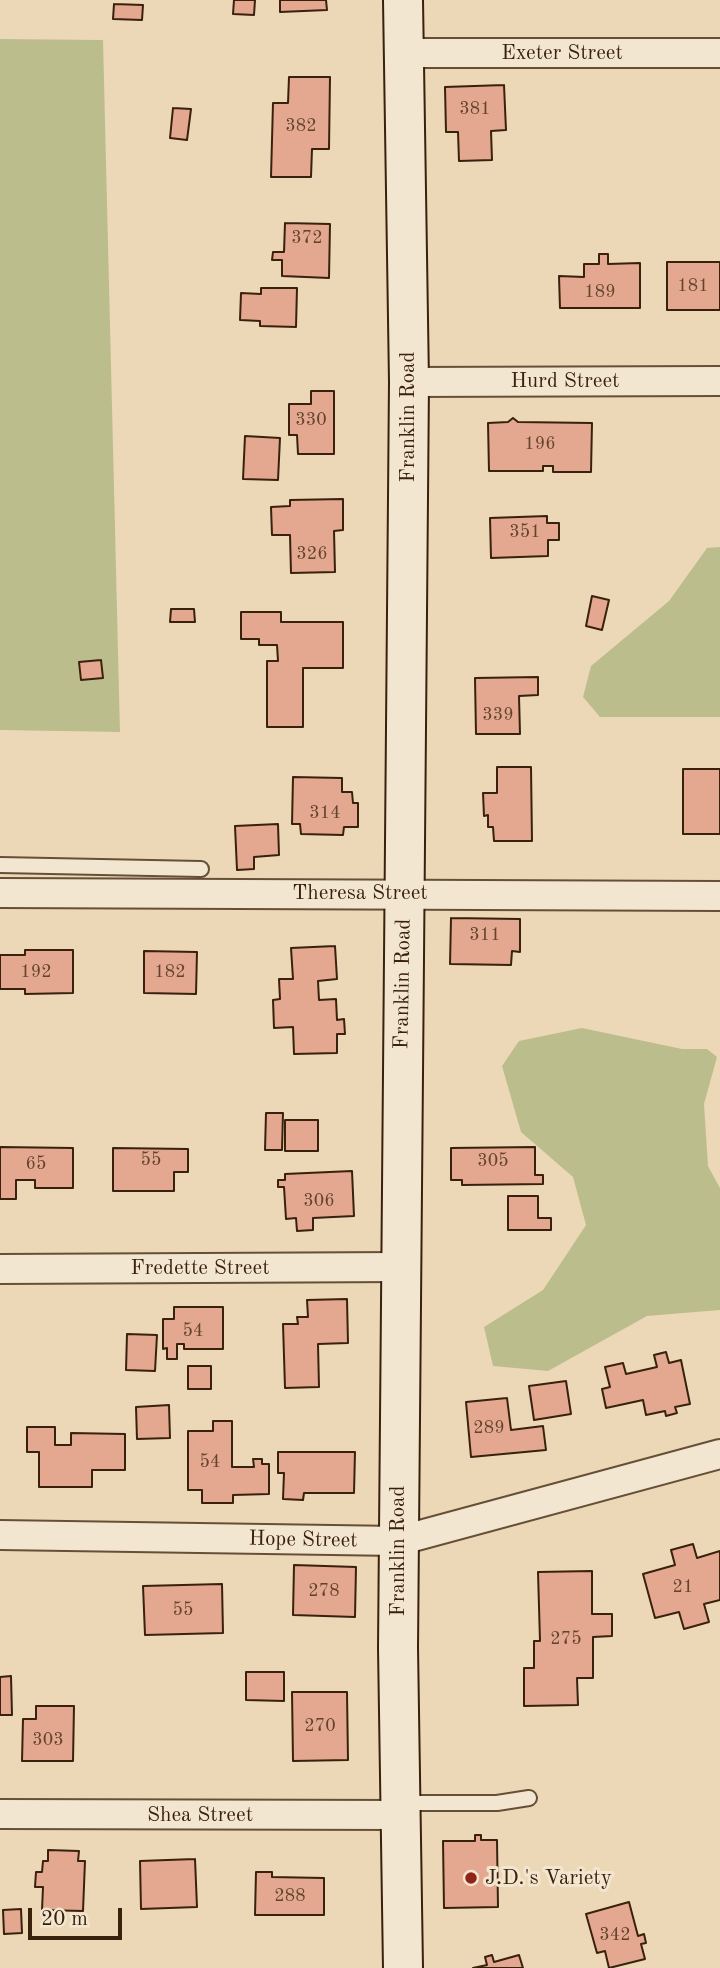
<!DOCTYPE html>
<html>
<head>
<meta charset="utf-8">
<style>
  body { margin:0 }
  #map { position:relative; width:720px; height:1968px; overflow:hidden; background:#ecd8b6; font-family:"Old Standard TT",serif }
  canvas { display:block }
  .scale { position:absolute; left:28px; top:1908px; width:94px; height:32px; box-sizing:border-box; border:4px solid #39210d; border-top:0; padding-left:9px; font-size:21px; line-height:24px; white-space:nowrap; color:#39210d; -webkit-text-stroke:5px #f3e6d0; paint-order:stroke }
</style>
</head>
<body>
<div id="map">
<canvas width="720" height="1968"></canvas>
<div class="scale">20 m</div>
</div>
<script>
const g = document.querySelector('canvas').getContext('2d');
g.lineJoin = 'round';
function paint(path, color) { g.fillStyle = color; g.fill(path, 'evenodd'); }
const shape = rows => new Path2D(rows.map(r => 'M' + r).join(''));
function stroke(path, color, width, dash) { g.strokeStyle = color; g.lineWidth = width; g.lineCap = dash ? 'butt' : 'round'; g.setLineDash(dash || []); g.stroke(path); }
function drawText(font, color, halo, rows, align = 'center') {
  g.font = font + ' "Old Standard TT",serif'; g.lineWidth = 6; g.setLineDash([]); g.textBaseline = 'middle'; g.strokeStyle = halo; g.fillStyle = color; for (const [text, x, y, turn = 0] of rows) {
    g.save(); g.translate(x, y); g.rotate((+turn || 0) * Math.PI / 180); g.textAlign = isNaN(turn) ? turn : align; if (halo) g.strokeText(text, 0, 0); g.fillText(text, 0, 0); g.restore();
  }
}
const green = shape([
  [0,39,103,40,120,732,0,730],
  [720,547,720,717,600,717,583,697,591,666,669,601,707,548],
  [582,1028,682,1049,707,1049,717,1057,704,1104,708,1166,720,1188,720,1310,647,1316,548,1371,493,1366,484,1327,543,1290,586,1225,573,1177,521,1132,502,1066,519,1041]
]);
const building = shape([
  [234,0,255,0,254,15,233,14,234,0],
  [280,0,326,0,327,10,280,12,280,0],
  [114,4,143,5,142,20,113,19,114,4],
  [289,77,330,77,329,149,312,149,311,177,271,177,273,103,288,103,289,77],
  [504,85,506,130,491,131,492,160,459,161,458,132,446,132,445,87,504,85],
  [173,108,191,109,187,140,170,138,173,108],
  [285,223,330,224,329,278,282,276,282,260,272,260,273,252,284,252,285,223],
  [599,254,608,254,608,264,640,263,640,308,560,308,559,276,584,277,584,264,599,264,599,254],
  [667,262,720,262,720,310,667,310,667,262],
  [261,288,297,288,296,327,260,326,260,321,240,320,241,293,261,294,261,288],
  [311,391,334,391,334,454,298,454,297,435,289,435,289,404,311,404,311,391],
  [513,418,518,422,592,423,591,472,553,472,553,466,543,466,543,471,489,471,488,423,508,422,513,418],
  [245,436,280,438,278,480,243,479,245,436],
  [343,499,343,530,334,531,335,572,291,573,290,535,272,535,271,507,290,506,290,500,343,499],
  [547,516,547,523,559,523,559,540,548,540,548,556,491,558,490,518,547,516],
  [592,596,609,600,602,630,586,626,592,596],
  [171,609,194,609,195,622,170,622,171,609],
  [241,612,281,612,281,622,343,622,343,668,303,668,303,727,267,727,267,661,278,661,277,645,259,645,259,639,241,639,241,612],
  [101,660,103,678,81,680,79,662,101,660],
  [538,677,538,695,519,696,520,734,476,734,475,678,538,677],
  [497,767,531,767,532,841,494,841,493,827,488,827,488,815,484,816,483,793,497,793,497,767],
  [683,769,720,769,720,834,683,834,683,769],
  [293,777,342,778,342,792,352,792,353,803,358,803,358,827,344,827,343,835,301,834,300,824,292,824,293,777],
  [278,824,279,855,254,857,254,869,237,870,235,826,278,824],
  [451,918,520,919,520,952,512,951,511,965,450,964,451,918],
  [335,946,337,979,318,981,319,1000,336,999,337,1020,344,1019,345,1034,337,1034,337,1053,294,1054,293,1027,274,1028,273,1000,280,999,279,979,293,979,291,948,335,946],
  [25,950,73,950,73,993,25,994,25,989,0,989,0,955,25,955,25,950],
  [144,951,197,952,196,994,144,993,144,951],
  [266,1113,283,1113,282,1150,265,1150,266,1113],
  [285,1120,318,1120,318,1151,285,1151,285,1120],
  [0,1147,73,1148,73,1188,35,1188,35,1180,16,1180,16,1199,0,1199,0,1147],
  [535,1147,535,1175,543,1175,543,1184,462,1185,462,1180,451,1180,451,1148,535,1147],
  [113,1148,188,1149,188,1172,174,1172,174,1191,113,1191,113,1148],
  [352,1171,354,1216,313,1218,313,1230,297,1231,296,1218,286,1219,284,1187,278,1187,278,1180,285,1180,285,1174,352,1171],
  [508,1196,538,1196,538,1218,551,1218,551,1230,508,1230,508,1196],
  [347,1299,348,1343,318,1344,319,1387,285,1388,283,1324,298,1324,297,1317,308,1317,307,1300,347,1299],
  [174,1307,223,1307,223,1349,184,1349,184,1344,177,1344,177,1359,167,1359,167,1348,163,1349,163,1319,174,1319,174,1307],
  [127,1334,157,1335,155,1371,126,1370,127,1334],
  [666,1352,669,1363,681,1360,690,1404,675,1407,677,1413,666,1416,665,1411,646,1415,643,1400,606,1408,602,1389,610,1387,605,1367,623,1363,626,1374,657,1367,654,1355,666,1352],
  [188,1366,211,1366,211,1389,188,1389,188,1366],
  [566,1381,571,1414,534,1420,529,1386,566,1381],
  [507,1398,511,1430,543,1426,546,1450,471,1457,466,1402,507,1398],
  [169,1405,170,1438,137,1439,136,1407,169,1405],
  [213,1421,232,1421,232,1467,254,1467,253,1459,262,1459,262,1464,269,1464,269,1494,233,1495,233,1503,202,1503,202,1490,188,1490,188,1431,213,1431,213,1421],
  [27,1427,55,1427,55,1445,71,1445,71,1433,125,1434,125,1470,92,1470,92,1487,39,1487,39,1452,27,1452,27,1427],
  [278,1452,355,1452,354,1493,304,1493,303,1500,283,1499,284,1473,278,1473,278,1452],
  [693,1544,697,1558,720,1551,720,1600,704,1604,709,1622,684,1629,679,1612,655,1618,643,1574,675,1565,671,1550,693,1544],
  [294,1565,356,1567,355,1617,293,1615,294,1565],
  [592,1571,592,1614,612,1614,612,1636,593,1637,593,1678,577,1678,578,1705,524,1706,524,1668,534,1668,534,1641,540,1641,538,1572,592,1571],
  [222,1584,223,1633,145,1635,143,1586,222,1584],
  [246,1672,284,1672,284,1701,246,1700,246,1672],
  [11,1676,12,1715,0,1715,0,1677,11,1676],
  [292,1692,347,1692,348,1760,293,1761,292,1692],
  [36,1706,74,1706,73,1761,22,1761,23,1719,36,1719,36,1706],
  [475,1835,481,1835,481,1840,497,1840,498,1907,444,1908,443,1841,475,1841,475,1835],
  [48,1850,79,1851,78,1861,85,1861,83,1911,42,1910,43,1887,35,1887,36,1872,42,1872,43,1861,48,1861,48,1850],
  [195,1859,197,1907,141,1909,140,1861,195,1859],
  [256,1872,272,1872,272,1877,324,1878,324,1915,255,1915,256,1872],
  [629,1902,638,1936,644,1934,646,1943,641,1944,645,1959,609,1968,605,1951,597,1953,586,1914,629,1902],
  [21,1909,22,1933,4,1934,3,1910,21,1909],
  [492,1955,494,1962,519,1955,523,1968,473,1968,487,1965,485,1957,492,1955]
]);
const lane = shape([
  [0,865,201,869],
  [402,1803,497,1803,529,1798]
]);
const street = shape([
  [404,53,720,53],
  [409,382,720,381],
  [0,893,720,896],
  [0,1269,401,1267],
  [0,1535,398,1541,720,1454],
  [0,1814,400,1815]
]);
const secondary = shape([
  [403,1968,398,1647,409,382,403,0]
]);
const markers = [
  [471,1878,7,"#8f2418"]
];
const numberNames = [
  ["381",475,109],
  ["382",301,126],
  ["372",307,238],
  ["181",693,286],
  ["189",600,292],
  ["330",311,420],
  ["196",540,444],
  ["351",525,532],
  ["326",312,554],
  ["339",498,715],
  ["314",325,813],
  ["311",485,935],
  ["192",36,972],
  ["182",170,972],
  ["55",151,1160],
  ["305",493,1161],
  ["65",36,1164],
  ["306",319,1201],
  ["54",193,1331],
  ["289",489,1428],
  ["54",210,1462],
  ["21",683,1587],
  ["278",324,1591],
  ["55",183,1610],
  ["275",566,1639],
  ["270",320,1726],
  ["303",48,1740],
  ["288",290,1896],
  ["342",615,1935]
];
const streetNames = [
  ["Exeter Street",562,53],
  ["Hurd Street",565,381],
  ["Franklin Road",408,417,-90],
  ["Theresa Street",360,893],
  ["Franklin Road",403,984,-89],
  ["Fredette Street",200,1268],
  ["Hope Street",303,1540,1],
  ["Franklin Road",398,1551,-90],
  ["Shea Street",200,1815]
];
const poiNames = [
  ["J.D.'s Variety",485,1878]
];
paint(green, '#bbbe8c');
paint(building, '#e3a88f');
stroke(building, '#39210d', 2);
stroke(lane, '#664f37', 18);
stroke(street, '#664f37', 32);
stroke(secondary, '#39210d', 42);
stroke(lane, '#f3e6d0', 14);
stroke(street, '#f3e6d0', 28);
stroke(secondary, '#f3e6d0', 38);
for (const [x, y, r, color] of markers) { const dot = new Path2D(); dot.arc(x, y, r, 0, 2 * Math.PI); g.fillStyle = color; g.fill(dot); stroke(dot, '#f3e6d0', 2.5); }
drawText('18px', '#64432e', null, numberNames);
drawText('21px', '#39210d', '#f3e6d0', streetNames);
drawText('21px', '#39210d', '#f3e6d0', poiNames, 'left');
</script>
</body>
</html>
